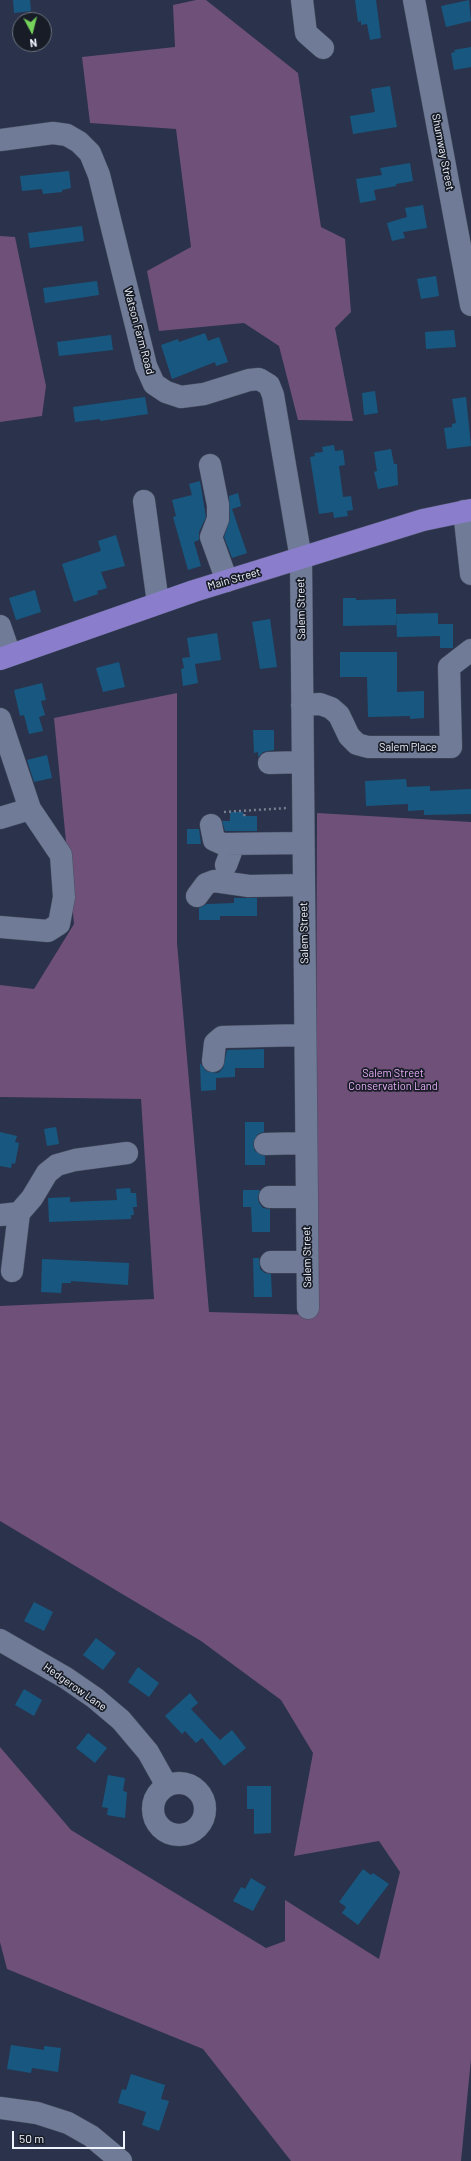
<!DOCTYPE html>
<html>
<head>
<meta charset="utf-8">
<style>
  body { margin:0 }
  #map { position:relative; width:471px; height:2161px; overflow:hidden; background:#2a334b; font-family:Barlow,sans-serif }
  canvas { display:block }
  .north { position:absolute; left:12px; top:12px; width:40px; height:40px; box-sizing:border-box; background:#171c26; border:1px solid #6d727c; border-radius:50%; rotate:173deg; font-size:11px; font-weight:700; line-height:16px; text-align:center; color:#eff3fc }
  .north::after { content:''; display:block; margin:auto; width:14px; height:18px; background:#75d25b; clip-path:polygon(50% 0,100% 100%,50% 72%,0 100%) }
  .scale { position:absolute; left:12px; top:2131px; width:113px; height:18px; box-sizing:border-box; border:2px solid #eff3fc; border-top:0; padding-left:5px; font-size:12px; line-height:14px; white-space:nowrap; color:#eff3fc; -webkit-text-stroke:3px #171c26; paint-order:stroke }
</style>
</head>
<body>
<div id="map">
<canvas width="471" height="2161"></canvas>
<div class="north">N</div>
<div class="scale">50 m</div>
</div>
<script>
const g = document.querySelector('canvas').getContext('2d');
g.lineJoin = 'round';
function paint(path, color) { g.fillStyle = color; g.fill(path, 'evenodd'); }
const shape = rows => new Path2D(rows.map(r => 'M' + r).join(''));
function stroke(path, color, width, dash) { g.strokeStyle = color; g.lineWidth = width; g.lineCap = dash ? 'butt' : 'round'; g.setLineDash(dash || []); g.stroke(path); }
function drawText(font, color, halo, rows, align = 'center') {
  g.font = font + ' Barlow,sans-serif'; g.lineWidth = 3.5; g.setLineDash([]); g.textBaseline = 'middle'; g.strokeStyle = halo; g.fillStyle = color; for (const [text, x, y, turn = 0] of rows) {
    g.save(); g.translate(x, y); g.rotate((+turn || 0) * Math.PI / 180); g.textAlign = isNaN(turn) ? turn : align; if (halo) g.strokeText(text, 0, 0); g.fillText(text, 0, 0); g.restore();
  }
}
const green = shape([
  [196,0,206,0,298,73,321,227,345,239,351,312,335,328,353,421,298,420,279,346,244,323,159,331,147,271,191,247,176,129,90,123,82,57,175,47,173,5],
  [0,236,15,237,46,386,42,416,0,422],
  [177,693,177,943,209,1312,315,1315,317,813,471,822,471,2059,461,2161,291,2161,203,2049,7,1969,0,1942,0,1747,71,1830,266,1948,285,1941,285,1900,379,1959,400,1872,379,1841,294,1856,313,1753,281,1700,201,1641,0,1521,0,1306,154,1299,141,1099,0,1097,0,985,34,989,74,924,54,718]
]);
const building = shape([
  [13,0,30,0,31,11,14,13],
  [355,0,376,0,381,38,370,40,367,24,361,25,361,21,358,22],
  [469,0,471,21,446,27,441,6],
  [471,47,471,67,454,70,451,53,455,52,454,50],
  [390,86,397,127,353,134,350,116,375,112,371,89],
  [410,163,413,181,396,184,396,186,374,190,376,200,360,203,356,179,382,175,380,168],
  [69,171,71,188,62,190,62,192,43,194,42,189,22,191,20,176],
  [423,205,427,228,403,232,405,238,392,241,387,223,407,217,405,208],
  [82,226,84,241,30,248,28,233],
  [436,276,439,296,421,299,417,279],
  [97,281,99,295,45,303,43,288],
  [454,330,456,347,426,349,425,332],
  [205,333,208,341,219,337,228,362,216,366,215,362,172,379,161,345,178,339,179,342],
  [111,335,113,350,59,356,57,342],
  [375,391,378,413,364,415,362,393],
  [145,397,148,414,100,421,100,419,75,422,73,407],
  [466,397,471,446,447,449,444,428,452,427,452,424,456,423,452,399],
  [334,445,335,451,343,450,345,465,339,466,343,497,351,496,353,510,347,511,348,516,334,518,333,512,319,514,310,457,315,456,314,453,323,452,322,447],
  [391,449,394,464,397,464,398,485,378,489,374,472,377,471,374,452],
  [200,481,206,517,199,532,199,540,194,542,201,566,188,570,173,517,176,516,172,500,192,495,189,484],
  [238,493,241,506,232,509,247,553,232,558,224,537,230,519,229,496],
  [116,535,125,566,101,572,107,588,97,591,98,594,74,602,62,564,101,551,98,541],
  [35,590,41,612,16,620,9,598],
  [343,598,356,598,356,600,396,599,396,625,343,626],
  [438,613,438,624,453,624,453,648,440,648,440,636,397,637,396,614],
  [270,619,277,667,260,669,252,622],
  [217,633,221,660,195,664,198,683,183,686,181,669,184,668,182,658,190,657,187,638],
  [340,652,397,652,397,692,424,691,424,718,410,719,410,716,368,717,367,677,340,677],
  [119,662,125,687,103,692,96,668],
  [42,683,46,700,41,701,45,715,39,717,43,731,29,734,24,715,20,716,14,690],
  [253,730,274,730,274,750,263,752,258,757,258,752,254,753],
  [47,755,52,778,34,782,27,760],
  [406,779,407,787,430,786,430,791,471,789,471,814,424,815,424,810,408,811,408,804,366,806,365,781],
  [230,812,243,812,244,816,257,816,257,831,225,831,222,821,230,821],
  [187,829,199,829,201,844,187,844],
  [234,898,257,898,257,916,220,916,220,920,199,920,199,908,207,904,234,903],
  [264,1049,264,1068,235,1068,235,1077,216,1078,216,1090,201,1091,200,1063,206,1071,218,1073,223,1068,227,1050],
  [245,1122,264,1122,264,1132,258,1134,253,1144,255,1151,265,1156,265,1165,245,1165],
  [56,1127,59,1144,47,1146,44,1129],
  [0,1132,17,1136,15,1142,19,1143,15,1164,12,1163,11,1168,0,1166],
  [130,1188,131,1193,136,1193,137,1207,133,1207,134,1215,131,1215,131,1219,49,1222,48,1198,70,1197,70,1202,117,1200,116,1189],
  [243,1190,260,1190,258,1197,259,1203,263,1208,270,1209,270,1232,252,1232,251,1207,243,1207],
  [253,1258,259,1258,260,1269,265,1273,271,1274,272,1297,254,1297],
  [42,1259,129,1263,128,1285,71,1281,71,1283,62,1283,61,1293,41,1292],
  [34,1602,53,1612,44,1631,24,1621],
  [96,1638,116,1653,103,1670,83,1655],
  [138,1667,159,1683,149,1697,128,1682],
  [24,1689,42,1700,34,1716,15,1705],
  [190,1693,198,1703,191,1709,220,1740,232,1730,246,1748,224,1766,202,1738,196,1743,185,1731,182,1734,165,1716],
  [88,1733,107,1748,95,1763,76,1748],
  [108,1775,125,1778,123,1791,127,1792,125,1818,107,1815,108,1808,102,1807],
  [247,1786,271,1786,271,1833,254,1834,254,1809,247,1809],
  [363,1869,371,1875,373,1873,389,1884,358,1925,342,1913,346,1907,339,1902],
  [251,1878,266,1887,253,1911,233,1901,241,1887,245,1889],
  [11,2045,44,2050,44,2046,61,2048,58,2072,32,2068,31,2073,7,2069],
  [131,2074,165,2085,161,2099,169,2101,159,2131,142,2125,146,2112,118,2103,122,2089,126,2090]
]);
const path = shape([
  [224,812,287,808],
  [244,816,246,811]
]);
const minor = shape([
  [302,0,306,33,323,48],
  [414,0,471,305],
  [0,140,53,133,67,135,79,142,90,153,99,175,146,366,154,384,166,392,181,397,204,394,249,380,259,379,269,385,273,395,301,559,308,1308],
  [210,465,218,505,218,519,211,537,227,581],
  [144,501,158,603],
  [464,511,471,574],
  [0,626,10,655],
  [302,705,320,704,331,708,339,715,349,736,357,744,368,747,451,747,449,667,471,650],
  [0,719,30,809,61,855,64,897,59,924,48,931,0,927],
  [269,763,303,762],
  [0,818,30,809],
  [211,825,214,840,223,844,303,843],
  [226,865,234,844],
  [197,896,206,884,214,881,249,886,304,885],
  [213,1061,215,1043,222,1037,305,1035],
  [265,1144,306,1143],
  [270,1197,307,1197],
  [0,1215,19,1213],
  [271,1262,307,1262],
  [12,1271,19,1213,32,1198,47,1173,57,1165,75,1160,127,1153],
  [0,1640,66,1678,95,1698,121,1720,148,1752,167,1786],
  '153 1809a26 26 0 1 1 52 0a26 26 0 1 1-52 0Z',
  [0,2108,37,2113,68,2123,91,2136,121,2161]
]);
const major = shape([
  [0,659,194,591,423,520,471,510]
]);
const streetNames = [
  ["Shumway Street",443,152,79],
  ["Watson Farm Road",139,331,75],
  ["Main Street",234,579,-16],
  ["Salem Street",301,609,-91],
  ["Salem Place",408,747],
  ["Salem Street",304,933,-91],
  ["Salem Street",307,1257,-91],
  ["Hedgerow Lane",75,1687,35]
];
const parkNames = [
  ["Salem Street",393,1073],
  ["Conservation Land",393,1086]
];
paint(green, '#6f5078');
paint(building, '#185880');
stroke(minor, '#484f61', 23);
stroke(major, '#484f61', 23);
stroke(path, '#777e90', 2.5, [2, 3]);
stroke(minor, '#707c97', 22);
stroke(major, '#897dcc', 22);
drawText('11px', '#eff3fc', '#171c26', streetNames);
drawText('11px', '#e8adf9', '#171c26', parkNames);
</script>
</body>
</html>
